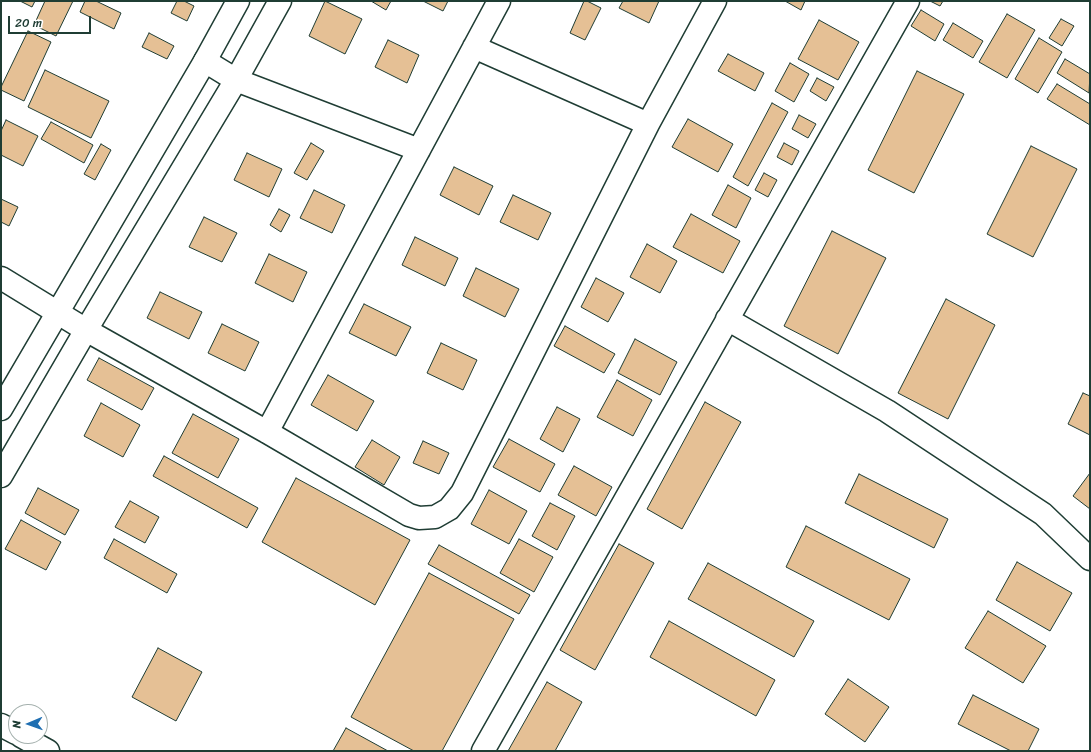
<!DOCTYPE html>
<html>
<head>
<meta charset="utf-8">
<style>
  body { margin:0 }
  #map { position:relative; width:1091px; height:752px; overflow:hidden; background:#fff; font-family:Sriracha,sans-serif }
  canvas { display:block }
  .frame { position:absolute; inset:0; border:2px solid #1f3d34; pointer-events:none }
  .north { position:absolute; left:8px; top:704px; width:40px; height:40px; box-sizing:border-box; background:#fff; border:1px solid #a5b1ae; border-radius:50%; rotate:268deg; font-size:11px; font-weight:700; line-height:16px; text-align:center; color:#1f3d34 }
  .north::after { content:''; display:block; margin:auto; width:14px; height:18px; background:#1f6fb2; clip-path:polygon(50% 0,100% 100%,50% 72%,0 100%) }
  .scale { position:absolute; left:8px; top:16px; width:83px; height:18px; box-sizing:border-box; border:2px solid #1f3d34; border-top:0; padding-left:5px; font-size:12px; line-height:14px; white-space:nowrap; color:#1f3d34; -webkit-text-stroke:3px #fff; paint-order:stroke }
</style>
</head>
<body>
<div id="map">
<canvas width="1091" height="752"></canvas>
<div class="frame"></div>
<div class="north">N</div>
<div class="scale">20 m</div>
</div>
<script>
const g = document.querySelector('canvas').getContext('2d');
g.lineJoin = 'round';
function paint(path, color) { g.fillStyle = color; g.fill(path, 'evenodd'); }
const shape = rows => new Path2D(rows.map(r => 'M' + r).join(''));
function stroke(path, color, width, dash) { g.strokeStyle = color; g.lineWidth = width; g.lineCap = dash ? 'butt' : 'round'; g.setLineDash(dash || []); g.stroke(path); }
const building = shape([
  [20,1,35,1,32,7,20,1],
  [45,1,73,1,56,36,34,25,45,1],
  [85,1,96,1,121,13,114,29,80,12,85,1],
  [177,1,184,1,194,6,187,21,171,13,177,1],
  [325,1,362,19,345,54,309,36,325,1],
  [371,1,391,1,386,10,371,1],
  [423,1,448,1,443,11,423,1],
  [584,1,587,1,601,8,585,40,570,33,584,1],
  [623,1,659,1,649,23,619,8,623,1],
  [785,1,805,1,801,10,785,1],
  [930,1,943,1,940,6,930,1],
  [921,10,944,24,935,41,911,26,921,10],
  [1007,14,1035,30,1007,78,979,62,1007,14],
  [1061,19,1074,26,1062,46,1049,38,1061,19],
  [819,20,859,42,838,80,798,59,819,20],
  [953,23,983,41,973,58,943,40,953,23],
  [28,31,51,42,24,101,1,90,1,87,28,31],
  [149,33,174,46,167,59,142,47,149,33],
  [1039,38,1062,52,1038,93,1015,79,1039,38],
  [388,40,419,55,407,83,375,67,388,40],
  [728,54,764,73,755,91,718,71,728,54],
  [1065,59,1090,74,1089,93,1057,73,1065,59],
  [790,63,809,74,794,102,775,91,790,63],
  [45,70,109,101,91,138,28,107,45,70],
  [917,71,964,94,914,193,868,170,917,71],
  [817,78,834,87,826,101,810,91,817,78],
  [1057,84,1090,104,1090,125,1047,99,1057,84],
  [772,103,788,112,748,186,733,177,772,103],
  [799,115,816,124,808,138,792,129,799,115],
  [688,119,733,144,718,172,672,147,688,119],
  [6,120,38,136,23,166,1,155,1,131,6,120],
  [51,122,93,145,84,163,41,139,51,122],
  [311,143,324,151,307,180,294,173,311,143],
  [784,143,799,151,792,165,777,157,784,143],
  [101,144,111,150,95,180,84,174,101,144],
  [1031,146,1077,169,1033,257,987,234,1031,146],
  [247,153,282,169,269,197,234,180,247,153],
  [454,167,493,186,479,215,440,195,454,167],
  [764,173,777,180,768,197,755,190,764,173],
  [728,185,751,198,736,228,712,215,728,185],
  [314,190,345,205,332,233,300,218,314,190],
  [513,195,551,213,538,240,500,222,513,195],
  [1,199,18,207,9,226,1,222,1,199],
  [279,209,290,215,281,232,270,225,279,209],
  [691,214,740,241,723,273,673,247,691,214],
  [204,217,237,233,222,262,189,247,204,217],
  [832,231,886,258,838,354,784,326,832,231],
  [415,237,458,258,445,286,402,265,415,237],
  [647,244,677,261,660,293,630,277,647,244],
  [269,254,307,272,293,302,255,283,269,254],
  [476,268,519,289,505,317,463,296,476,268],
  [596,278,624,293,608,322,581,307,596,278],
  [160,292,202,312,189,339,147,318,160,292],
  [946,299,995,325,948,419,898,393,946,299],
  [364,304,411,327,396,356,349,333,364,304],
  [222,324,259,342,245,371,208,353,222,324],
  [565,326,615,354,604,373,554,346,565,326],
  [635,339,677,362,660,395,618,373,635,339],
  [441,343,477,360,463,390,427,373,441,343],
  [99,358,154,388,142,410,87,380,99,358],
  [328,375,374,401,357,431,311,405,328,375],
  [617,380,652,400,633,436,597,417,617,380],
  [1083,393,1090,396,1090,435,1068,424,1083,393],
  [705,402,741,422,682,529,647,509,705,402],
  [101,403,140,425,123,457,84,436,101,403],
  [557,407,580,419,563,452,540,439,557,407],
  [193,414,239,439,218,478,172,453,193,414],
  [509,439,555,464,540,492,493,467,509,439],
  [372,440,400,457,384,485,355,467,372,440],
  [423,441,449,453,439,474,413,463,423,441],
  [164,456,258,508,247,528,153,476,164,456],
  [574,466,612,487,596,516,558,495,574,466],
  [1090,473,1090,509,1073,496,1090,473],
  [859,474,948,519,934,548,845,503,859,474],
  [296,478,410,540,375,605,262,542,296,478],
  [38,488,79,510,65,535,25,513,38,488],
  [489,490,527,511,509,544,471,524,489,490],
  [130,501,159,517,145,543,115,527,130,501],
  [550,503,575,516,557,550,532,536,550,503],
  [21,520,61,542,46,570,5,549,21,520],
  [806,526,910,579,889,620,786,567,806,526],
  [114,539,177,574,167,593,104,558,114,539],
  [519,539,553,557,534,592,500,573,519,539],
  [619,544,654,563,595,670,560,650,619,544],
  [439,545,530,595,519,614,428,564,439,545],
  [1017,562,1072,593,1050,631,996,600,1017,562],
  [708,563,814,621,794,657,688,599,708,563],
  [429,573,514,619,442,751,414,751,351,717,429,573],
  [988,611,1046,646,1023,683,965,648,988,611],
  [669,621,775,680,756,716,650,657,669,621],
  [158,648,202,672,176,721,132,697,158,648],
  [848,679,889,707,865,742,825,714,848,679],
  [547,682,582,702,555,751,508,751,547,682],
  [973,695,1039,729,1028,751,1011,751,958,724,973,695],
  [346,728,388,751,333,751,346,728]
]);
const street = shape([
  [474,47,648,124],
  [205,61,236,80,419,150],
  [1,278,86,330,267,432,409,515,419,518,435,517,449,509,462,493,648,124,715,1],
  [727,319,887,411,1043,514,1090,559],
  [267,432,499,1],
  [483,751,908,1]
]);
const secondary = shape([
  [1,409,205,61,238,1],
  [1,476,86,330,236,80,280,1],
  [1,725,16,733],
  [21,736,48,751]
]);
paint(building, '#e5c095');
stroke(building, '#1f3d34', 1);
stroke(street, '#1f3d34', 25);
stroke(secondary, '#1f3d34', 25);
stroke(street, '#fff', 22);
stroke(secondary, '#fff', 22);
</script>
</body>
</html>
